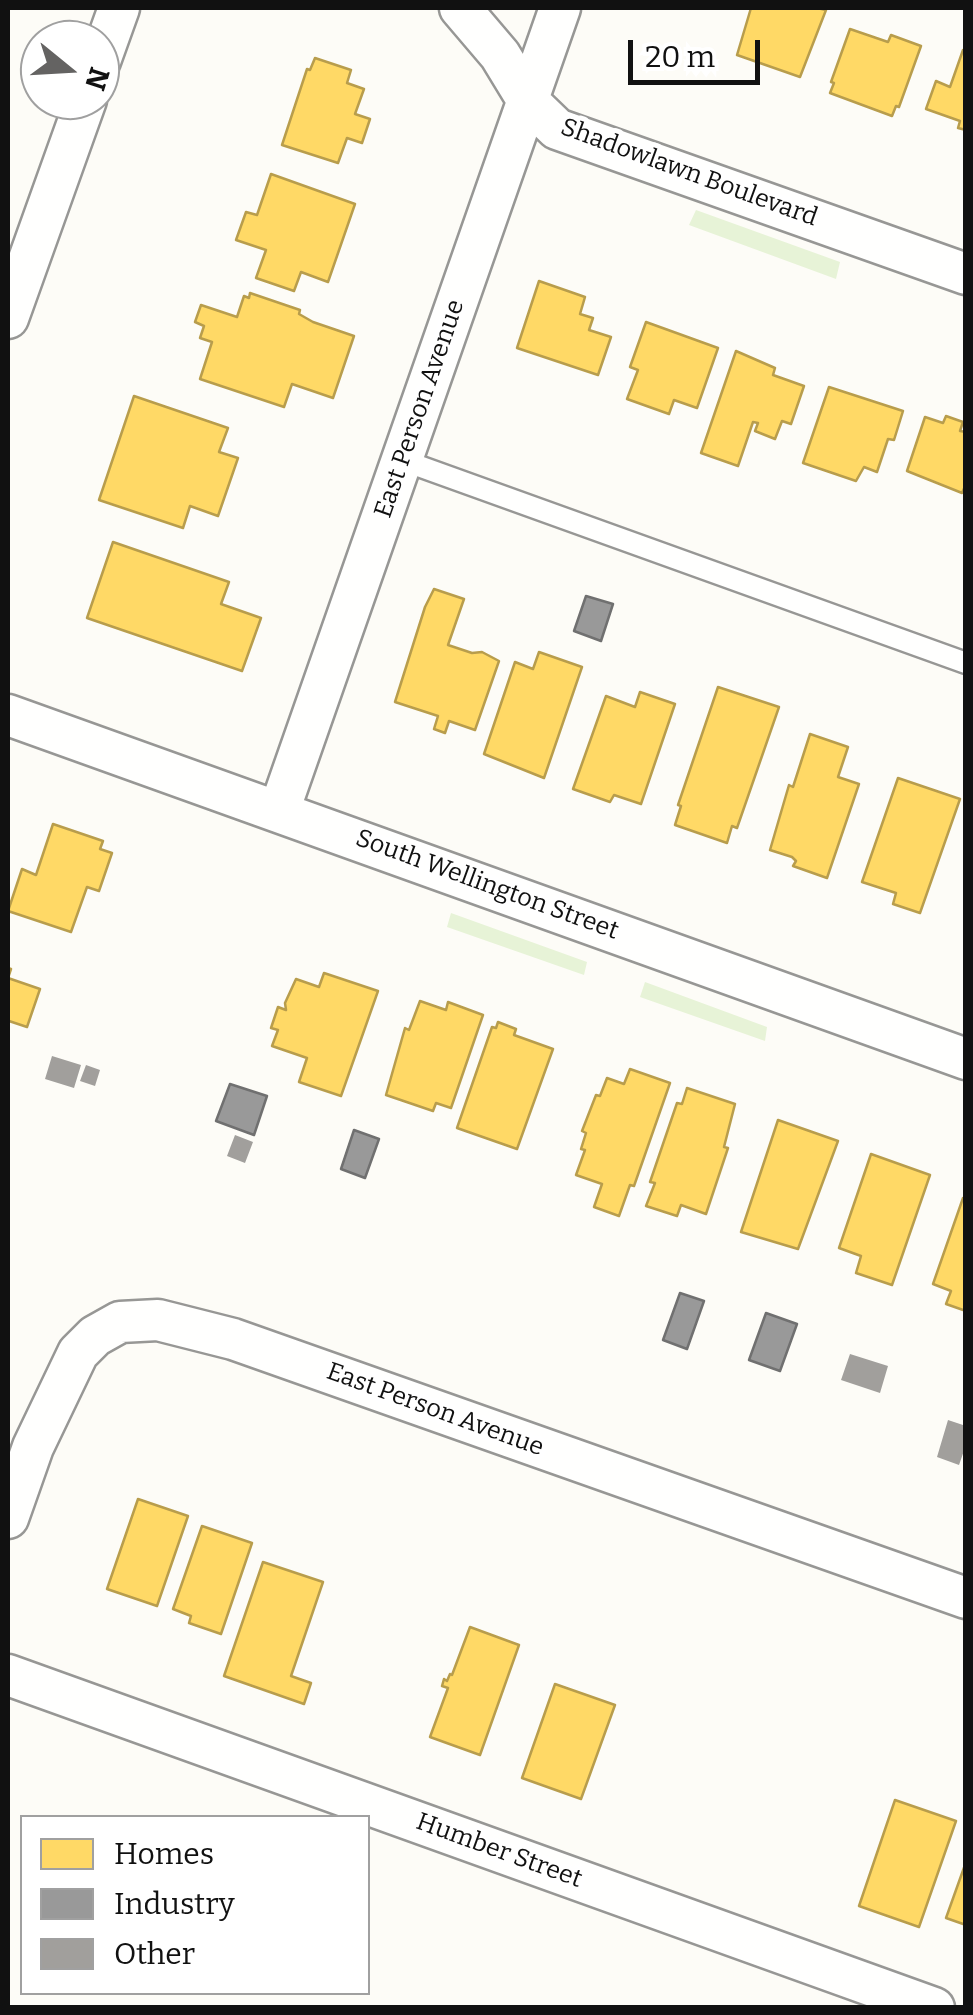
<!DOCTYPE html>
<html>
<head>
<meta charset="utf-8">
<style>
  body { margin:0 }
  #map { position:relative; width:973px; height:2015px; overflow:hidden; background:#fdfcf7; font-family:Bitter,serif }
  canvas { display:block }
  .frame { position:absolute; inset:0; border:10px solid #111; pointer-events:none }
  .legend { position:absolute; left:20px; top:1815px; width:350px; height:180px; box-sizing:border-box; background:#fff; border:2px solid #a0a0a0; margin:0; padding:12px 18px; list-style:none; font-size:30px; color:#111 }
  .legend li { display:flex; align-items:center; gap:20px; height:50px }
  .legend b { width:50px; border:2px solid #a0a0a0 }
  .north { position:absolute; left:20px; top:20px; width:100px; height:100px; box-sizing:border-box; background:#fff; border:2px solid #a0a0a0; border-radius:50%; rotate:108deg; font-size:28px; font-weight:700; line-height:40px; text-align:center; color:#111 }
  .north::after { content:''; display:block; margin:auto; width:35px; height:45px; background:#646362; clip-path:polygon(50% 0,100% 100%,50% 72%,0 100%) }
  .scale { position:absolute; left:628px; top:40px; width:132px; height:45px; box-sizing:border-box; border:5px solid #111; border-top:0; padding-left:12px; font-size:30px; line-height:35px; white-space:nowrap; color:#111; -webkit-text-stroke:8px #fff; paint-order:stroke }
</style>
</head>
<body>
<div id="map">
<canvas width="973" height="2015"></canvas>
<div class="frame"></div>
<ul class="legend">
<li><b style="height:28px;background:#ffd966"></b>Homes</li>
<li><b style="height:28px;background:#999"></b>Industry</li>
<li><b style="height:28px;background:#a19f9c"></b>Other</li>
</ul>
<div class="north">N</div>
<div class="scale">20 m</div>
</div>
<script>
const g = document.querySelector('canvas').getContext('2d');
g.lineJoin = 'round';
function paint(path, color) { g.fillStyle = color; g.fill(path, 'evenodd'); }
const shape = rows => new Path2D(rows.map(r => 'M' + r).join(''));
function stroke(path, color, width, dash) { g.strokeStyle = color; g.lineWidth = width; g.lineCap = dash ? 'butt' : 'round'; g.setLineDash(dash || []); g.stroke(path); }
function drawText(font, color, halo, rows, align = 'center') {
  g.font = font + ' Bitter,serif'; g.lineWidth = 10; g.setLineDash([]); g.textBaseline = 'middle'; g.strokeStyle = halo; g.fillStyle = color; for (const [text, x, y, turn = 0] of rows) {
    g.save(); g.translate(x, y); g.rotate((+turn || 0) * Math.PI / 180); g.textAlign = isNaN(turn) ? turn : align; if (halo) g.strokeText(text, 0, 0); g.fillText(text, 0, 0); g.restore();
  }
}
const green = shape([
  [696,210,840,262,836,279,689,225],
  [451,913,587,962,584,975,447,927],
  [645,982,767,1027,765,1041,640,997]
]);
const homes = shape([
  [751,8,817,8,826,10,800,77,737,55,751,8],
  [850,29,888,42,891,35,921,46,899,107,896,106,892,116,830,93,834,83,831,82,850,29],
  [963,50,966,51,966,130,958,128,960,121,926,109,936,81,950,87,963,50],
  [315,58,351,70,347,83,364,89,355,114,370,119,362,143,347,138,338,163,282,145,307,69,310,70,315,58],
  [271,174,355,204,328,282,301,272,294,291,256,278,266,250,236,240,246,212,257,215,271,174],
  [539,281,585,297,580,314,593,318,589,330,611,337,598,375,517,348,539,281],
  [250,293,300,310,299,314,313,322,354,336,333,398,292,384,284,407,200,379,212,342,200,338,204,326,195,322,201,305,237,317,244,296,249,298,250,293],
  [646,322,718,348,697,408,674,400,669,414,627,399,638,370,630,367,646,322],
  [736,351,775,368,773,375,804,386,791,424,782,421,775,439,755,431,758,423,753,422,738,466,701,453,736,351],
  [829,387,903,411,894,440,888,439,877,472,864,467,856,481,803,463,829,387],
  [134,396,228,428,219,452,238,458,218,516,190,506,183,528,99,500,134,396],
  [946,416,963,422,960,431,966,432,966,484,962,493,907,471,925,417,943,423,946,416],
  [113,542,229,582,221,604,261,618,242,671,87,618,113,542],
  [434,589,464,599,448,645,472,653,482,652,499,661,475,730,449,721,445,733,434,729,438,716,395,702,425,607,434,589],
  [539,652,582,667,544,778,484,754,515,662,533,669,539,652],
  [718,687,779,707,737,828,732,826,727,843,675,825,681,806,678,805,718,687],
  [640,692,675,704,641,804,614,795,610,802,573,789,606,696,635,707,640,692],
  [810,734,848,747,838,777,859,784,827,878,793,866,796,861,792,857,770,850,789,785,793,787,810,734],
  [898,778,960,799,920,913,893,904,896,893,862,882,898,778],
  [53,824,103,841,100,849,112,853,99,891,87,887,71,932,8,911,22,869,36,875,53,824],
  [8,968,11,969,8,978,40,989,27,1027,9,1021,8,1026,8,968],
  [324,973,378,991,341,1096,299,1082,307,1058,272,1046,278,1030,271,1028,278,1007,286,1010,285,1003,296,979,319,987,324,973],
  [420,1001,446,1010,448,1002,483,1015,451,1108,436,1103,433,1111,386,1095,405,1028,409,1030,420,1001],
  [498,1022,516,1029,514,1035,553,1049,517,1149,457,1128,492,1027,496,1028,498,1022],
  [630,1069,670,1083,634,1186,630,1185,619,1216,594,1207,602,1184,576,1175,585,1150,581,1149,586,1133,582,1131,596,1095,600,1096,607,1078,624,1084,630,1069],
  [687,1088,735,1104,724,1147,728,1148,706,1214,681,1205,677,1216,646,1206,655,1183,650,1182,677,1103,682,1104,687,1088],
  [778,1120,838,1141,798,1249,741,1232,778,1120],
  [871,1154,930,1175,892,1285,856,1273,861,1256,839,1248,871,1154],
  [963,1198,966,1199,966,1311,946,1304,951,1291,933,1284,963,1198],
  [138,1499,188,1516,157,1606,107,1589,138,1499],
  [202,1526,252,1543,221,1634,189,1623,191,1616,173,1609,202,1526],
  [263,1562,323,1582,291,1676,311,1683,304,1704,224,1676,263,1562],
  [470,1627,519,1645,480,1755,430,1737,448,1688,442,1686,444,1679,447,1681,450,1674,452,1675,470,1627],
  [555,1684,615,1705,581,1799,522,1778,555,1684],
  [895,1800,956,1821,919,1927,859,1906,895,1800],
  [966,1862,966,1925,946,1918,966,1862]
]);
const industry = shape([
  [586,596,613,604,601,641,574,631,586,596],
  [230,1084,267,1096,254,1135,216,1121,230,1084],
  [354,1130,379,1139,365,1178,341,1169,354,1130],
  [680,1293,704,1301,687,1349,663,1340,680,1293],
  [766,1313,797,1324,780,1371,749,1360,766,1313]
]);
const building = shape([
  [52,1056,81,1065,74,1088,45,1079],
  [86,1065,100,1070,95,1086,80,1081],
  [235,1135,253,1142,245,1163,227,1156],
  [850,1354,888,1366,880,1393,841,1380],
  [948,1420,966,1426,966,1445,959,1465,937,1457]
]);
const service = shape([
  [402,460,966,663]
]);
const minor = shape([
  [460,8,500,55,528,101,557,129,966,274],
  [100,61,119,8],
  [8,318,86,100],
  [8,715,966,1059],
  [279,811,560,8],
  [8,1518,33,1447,78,1353,95,1336,120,1322,158,1320,233,1339,966,1598],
  [8,1675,934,2008]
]);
const streetNames = [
  ["Shadowlawn Boulevard",689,173,20],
  ["East Person Avenue",420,409,-71],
  ["South Wellington Street",487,885,20],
  ["East Person Avenue",435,1410,20],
  ["Humber Street",499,1851,20]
];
paint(green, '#e7f3d7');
paint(homes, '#ffd966');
stroke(homes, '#b89d4c', 2.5);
paint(industry, '#999');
stroke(industry, '#707070', 2.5);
paint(building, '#a19f9c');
stroke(service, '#979795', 25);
stroke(minor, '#979795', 45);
stroke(service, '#fffffe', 20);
stroke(minor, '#fffffe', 40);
drawText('25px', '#111', '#fff', streetNames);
</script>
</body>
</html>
